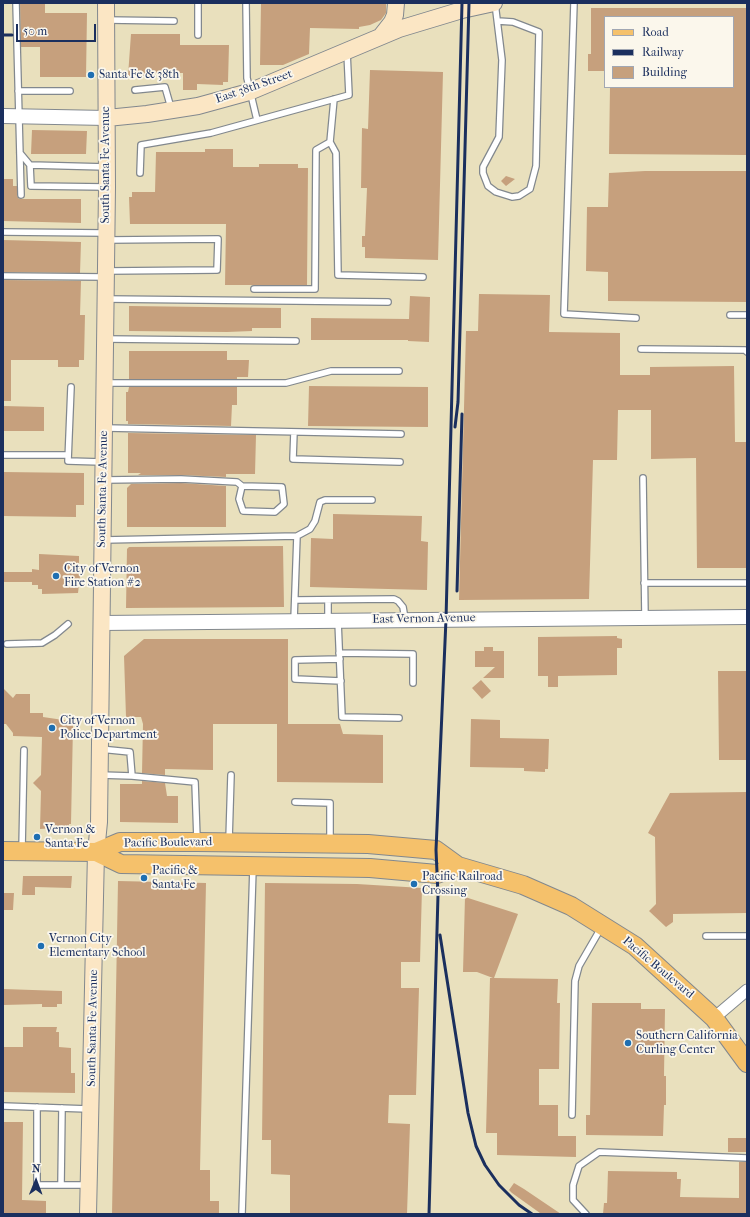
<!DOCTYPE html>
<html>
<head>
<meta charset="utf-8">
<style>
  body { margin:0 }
  #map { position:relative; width:750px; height:1217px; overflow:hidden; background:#e9e0bd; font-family:"IM FELL French Canon",serif }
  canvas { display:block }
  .frame { position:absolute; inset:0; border:4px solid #1b2f5e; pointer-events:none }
  .legend { position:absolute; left:604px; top:16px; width:130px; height:72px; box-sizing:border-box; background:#fbf7ec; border:1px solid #a1a7b3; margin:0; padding:5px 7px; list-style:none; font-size:12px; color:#1b2f5e }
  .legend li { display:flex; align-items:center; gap:8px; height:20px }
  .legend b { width:20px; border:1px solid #a1a7b3 }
  .north { position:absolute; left:16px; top:1161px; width:40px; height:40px; -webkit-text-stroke:3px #fbf7ec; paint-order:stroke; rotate:1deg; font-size:11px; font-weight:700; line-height:16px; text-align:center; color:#1b2f5e }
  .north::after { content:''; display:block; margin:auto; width:14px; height:18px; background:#1b2f5e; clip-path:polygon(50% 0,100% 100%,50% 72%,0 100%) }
  .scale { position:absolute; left:16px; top:24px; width:80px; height:18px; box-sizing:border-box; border:2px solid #1b2f5e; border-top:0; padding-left:5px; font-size:12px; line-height:14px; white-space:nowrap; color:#1b2f5e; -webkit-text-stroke:3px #fbf7ec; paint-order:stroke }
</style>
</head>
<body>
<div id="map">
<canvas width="750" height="1217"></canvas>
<div class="frame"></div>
<ul class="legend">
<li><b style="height:5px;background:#f5c16b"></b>Road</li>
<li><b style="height:5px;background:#1b2f5e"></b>Railway</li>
<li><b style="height:11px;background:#c6a07d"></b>Building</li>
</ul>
<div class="north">N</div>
<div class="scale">50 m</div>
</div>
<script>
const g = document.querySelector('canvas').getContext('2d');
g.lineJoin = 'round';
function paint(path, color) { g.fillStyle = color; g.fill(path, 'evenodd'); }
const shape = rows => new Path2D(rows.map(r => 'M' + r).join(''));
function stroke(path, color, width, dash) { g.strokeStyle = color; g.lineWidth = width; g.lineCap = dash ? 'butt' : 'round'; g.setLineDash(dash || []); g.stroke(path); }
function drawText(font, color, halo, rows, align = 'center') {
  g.font = font + ' "IM FELL French Canon",serif'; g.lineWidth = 3.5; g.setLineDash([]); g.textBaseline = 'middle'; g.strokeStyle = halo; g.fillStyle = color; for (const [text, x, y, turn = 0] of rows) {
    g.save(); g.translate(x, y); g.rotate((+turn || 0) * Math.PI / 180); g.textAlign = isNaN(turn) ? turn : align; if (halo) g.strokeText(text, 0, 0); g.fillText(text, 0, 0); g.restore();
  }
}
const building = shape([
  [20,3,45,3,45,13,87,13,86,77,40,77,40,47,21,47],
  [261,3,386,3,386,13,381,20,370,25,359,27,359,29,310,28,309,54,283,65,260,65],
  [591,8,747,8,747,155,609,154,610,87,733,87,733,17,605,17,605,71,588,71,588,54,591,54],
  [131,34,180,34,180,45,229,45,228,82,223,82,223,85,197,84,197,90,183,90,183,73,153,73,153,76,128,76],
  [370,70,443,72,438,260,365,258,365,247,362,247,362,236,365,236,367,188,361,188,362,128,368,129],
  [32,130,87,131,86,154,31,154],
  [205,149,233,149,233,167,259,167,259,164,298,164,298,168,308,168,307,285,225,285,226,224,130,224,129,197,132,197,132,192,155,192,156,152,205,152],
  [645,171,747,171,747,302,608,301,608,272,586,271,587,207,608,207,609,173],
  [506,176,515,179,506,186,501,181],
  [3,179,13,179,13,186,17,186,17,196,19,199,81,199,81,223,3,221],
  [3,240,81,242,80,273,3,272],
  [3,280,81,281,80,315,85,315,84,360,79,360,79,367,58,367,58,360,11,360,11,401,3,401],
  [479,294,550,295,549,332,620,333,620,375,650,375,650,367,734,366,735,442,747,442,747,568,697,568,696,458,651,459,651,410,618,410,617,460,593,460,589,599,459,600,466,331,478,331],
  [410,296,430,297,429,342,408,341,408,340,311,340,311,318,409,319],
  [129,306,281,308,281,328,252,328,252,331,227,332,129,331],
  [129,351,227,351,227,360,249,360,248,377,237,377,237,379,129,379],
  [309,386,428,387,428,427,308,426],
  [129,387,237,387,237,405,232,405,231,426,128,424,128,421,126,421,126,392,128,392],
  [3,406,44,407,44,431,3,431],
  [128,433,256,435,255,474,226,474,226,477,181,475,138,475,141,473,128,473],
  [3,472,84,473,84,505,76,505,76,517,3,516],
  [181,483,226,486,226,527,127,527,127,488,131,484],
  [333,514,422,516,421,541,428,542,427,590,310,587,311,538,333,539],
  [283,546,284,607,126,608,127,549,129,547],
  [39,554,79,556,79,568,81,568,78,593,42,594,42,589,38,589,38,585,32,585,32,582,3,582,3,572,32,572,32,569,39,570],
  [617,636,617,638,622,639,622,648,617,648,617,675,558,676,558,687,548,687,548,676,538,676,538,637],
  [144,639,288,639,288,724,340,724,343,734,383,735,383,783,277,782,277,724,213,724,213,770,165,769,165,775,142,773,143,724,141,717,126,717,124,656],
  [484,647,493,647,493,651,504,651,504,678,483,678,495,667,475,667,475,651,484,651],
  [718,671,747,671,747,760,719,760],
  [481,680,491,691,482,699,472,688],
  [3,688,13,698,16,694,30,694,30,713,43,713,43,717,70,721,70,725,73,725,71,824,69,824,69,827,40,829,41,791,33,783,41,775,42,737,13,736,13,733,6,724,3,724],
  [471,719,500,720,500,738,549,739,548,769,545,769,545,772,524,771,524,768,470,767],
  [142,781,165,783,167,796,178,796,178,823,120,822,120,784,142,784],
  [747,792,747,913,673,914,673,922,666,927,649,911,656,904,655,837,648,833,670,793],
  [23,876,72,876,71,888,35,887,35,895,22,895],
  [118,881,206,883,200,1170,210,1170,210,1201,219,1201,219,1214,112,1214],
  [265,883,357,884,422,888,420,962,401,962,401,988,419,988,416,1095,389,1095,388,1123,410,1124,407,1214,290,1214,290,1175,271,1174,271,1140,262,1140],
  [3,893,14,893,13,910,3,910],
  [465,897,518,914,494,978,558,979,557,1003,560,1003,559,1069,539,1069,539,1105,558,1105,558,1136,576,1136,576,1157,497,1155,497,1133,486,1133,490,978,493,978,477,972,463,972],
  [3,989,62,991,62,1004,57,1004,57,1007,42,1007,42,1004,3,1005],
  [592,1003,641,1003,641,1009,665,1009,664,1076,666,1076,666,1105,664,1105,663,1136,586,1135,586,1115,590,1115],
  [23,1027,57,1027,56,1032,59,1032,59,1047,71,1048,71,1073,75,1073,75,1093,3,1092,3,1047,23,1047],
  [3,1122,23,1122,22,1200,46,1201,46,1214,3,1214],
  [728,1138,747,1138,747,1152,728,1152],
  [739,1162,747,1162,747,1214,603,1214,604,1203,607,1203,608,1171,677,1172,677,1179,681,1179,680,1197,739,1198],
  [514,1183,524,1189,561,1214,540,1213,512,1193,509,1190]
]);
const service = shape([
  [16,3,21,195],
  [198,3,198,35],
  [246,3,247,78,257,120],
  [495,3,502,60,499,137,483,167,483,173,488,186,496,192,512,197,519,196,530,189,536,166,539,32,513,22,498,21],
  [574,3,564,314,636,318],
  [107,20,174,21],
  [135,90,165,87,171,108],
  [18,91,70,91],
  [334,99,330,142,336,153,338,275,423,277],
  [20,153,30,165],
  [140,173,141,145,211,133,349,95,347,52],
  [106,187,31,186,30,165,106,167],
  [3,232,105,233],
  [107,271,217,270,218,239,108,240],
  [3,276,105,277],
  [254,289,315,289,316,150,330,142],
  [107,299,388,302],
  [730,315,747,315],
  [107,339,296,341],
  [641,349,745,350,747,352],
  [107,383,286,383,331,371,399,371],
  [71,387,68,461,102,462],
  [106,428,401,434],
  [294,432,293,459,400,462],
  [3,455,68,455],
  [643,478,645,617],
  [105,480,181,479,237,482,242,486,282,487,284,504,275,512,243,511,239,499,242,486],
  [297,536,310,529,315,521,320,502,325,500,372,500],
  [104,540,297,536,294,620],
  [644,583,747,583],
  [295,600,394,599,398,601,403,607,405,619],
  [328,620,328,600],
  [338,621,342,717,399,718],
  [7,644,42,643,55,635,68,624],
  [339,653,413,654,413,683],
  [340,659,295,660,295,679,341,681],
  [100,749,130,752,132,776,195,782,197,839],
  [100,775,132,776],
  [295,802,330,803,330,841],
  [229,840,231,775],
  [22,849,24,750],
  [706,936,747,936],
  [3,1106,88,1109],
  [37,1107,37,1185,61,1185,62,1108],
  [572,1115,575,981,579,966,601,928],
  [61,1185,87,1185],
  [242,1214,253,868],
  [586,1214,573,1200,573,1185,579,1166,599,1152,747,1158]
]);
const minor = shape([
  [714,1018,747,990]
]);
const tertiary = shape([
  [3,116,107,118],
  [101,623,747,617]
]);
const secondary = shape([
  [381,36,392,22,395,15,396,3],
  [107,118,147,114,198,106,249,92,399,29,462,10,494,3],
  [88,1214,96,852,99,822,107,187,106,3]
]);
const primary = shape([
  [3,851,96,852,120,842,197,842,368,844,436,850,458,866,523,885,571,906,635,946,714,1018,747,1063],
  [96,852,121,864,370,868,437,874,458,866]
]);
const rail = shape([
  [3,35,12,35],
  [455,427,458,402,469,3],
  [457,591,462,414],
  [440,935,468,1113,476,1146,485,1165,499,1185,519,1205,532,1214],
  [429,1214,438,895,436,850,446,619,462,3]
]);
const markers = [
  [91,75,4,"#1f6fb2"],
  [56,576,4,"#1f6fb2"],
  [52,728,4,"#1f6fb2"],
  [37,837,4,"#1f6fb2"],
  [144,878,4,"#1f6fb2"],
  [414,884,4,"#1f6fb2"],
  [41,946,4,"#1f6fb2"],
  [628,1043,4,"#1f6fb2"]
];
const poiNames = [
  ["Santa Fe & 38th",99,75],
  ["City of Vernon",64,569],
  ["Fire Station #2",64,583],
  ["City of Vernon",60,721],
  ["Police Department",60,735],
  ["Vernon &",45,830],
  ["Santa Fe",45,844],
  ["Pacific &",152,871],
  ["Santa Fe",152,885],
  ["Pacific Railroad",422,877],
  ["Crossing",422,891],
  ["Vernon City",49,939],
  ["Elementary School",49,953],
  ["Southern California",636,1036],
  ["Curling Center",636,1050]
];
const streetNames = [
  ["East 38th Street",254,87,-19],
  ["South Santa Fe Avenue",106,165,-90],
  ["South Santa Fe Avenue",103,489,-89],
  ["East Vernon Avenue",424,619,-1],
  ["Pacific Boulevard",168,843,-1],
  ["Pacific Boulevard",658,968,40],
  ["South Santa Fe Avenue",93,1028,-89]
];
paint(building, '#c6a07d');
stroke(service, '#82888e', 8);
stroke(minor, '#82888e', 13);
stroke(tertiary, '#82888e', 16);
stroke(secondary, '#82888e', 18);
stroke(primary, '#82888e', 20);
stroke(service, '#fff', 5.5);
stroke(minor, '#fff', 11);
stroke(tertiary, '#fff', 14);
stroke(secondary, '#fbe6c4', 16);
stroke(primary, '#f5c16b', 18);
stroke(rail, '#1b2f5e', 3);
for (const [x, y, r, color] of markers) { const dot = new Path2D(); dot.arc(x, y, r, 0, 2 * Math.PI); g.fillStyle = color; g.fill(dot); stroke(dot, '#fbf7ec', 1.5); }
drawText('12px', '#1b2f5e', '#fbf7ec', poiNames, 'left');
drawText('12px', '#1b2f5e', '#fbf7ec', streetNames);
</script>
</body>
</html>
